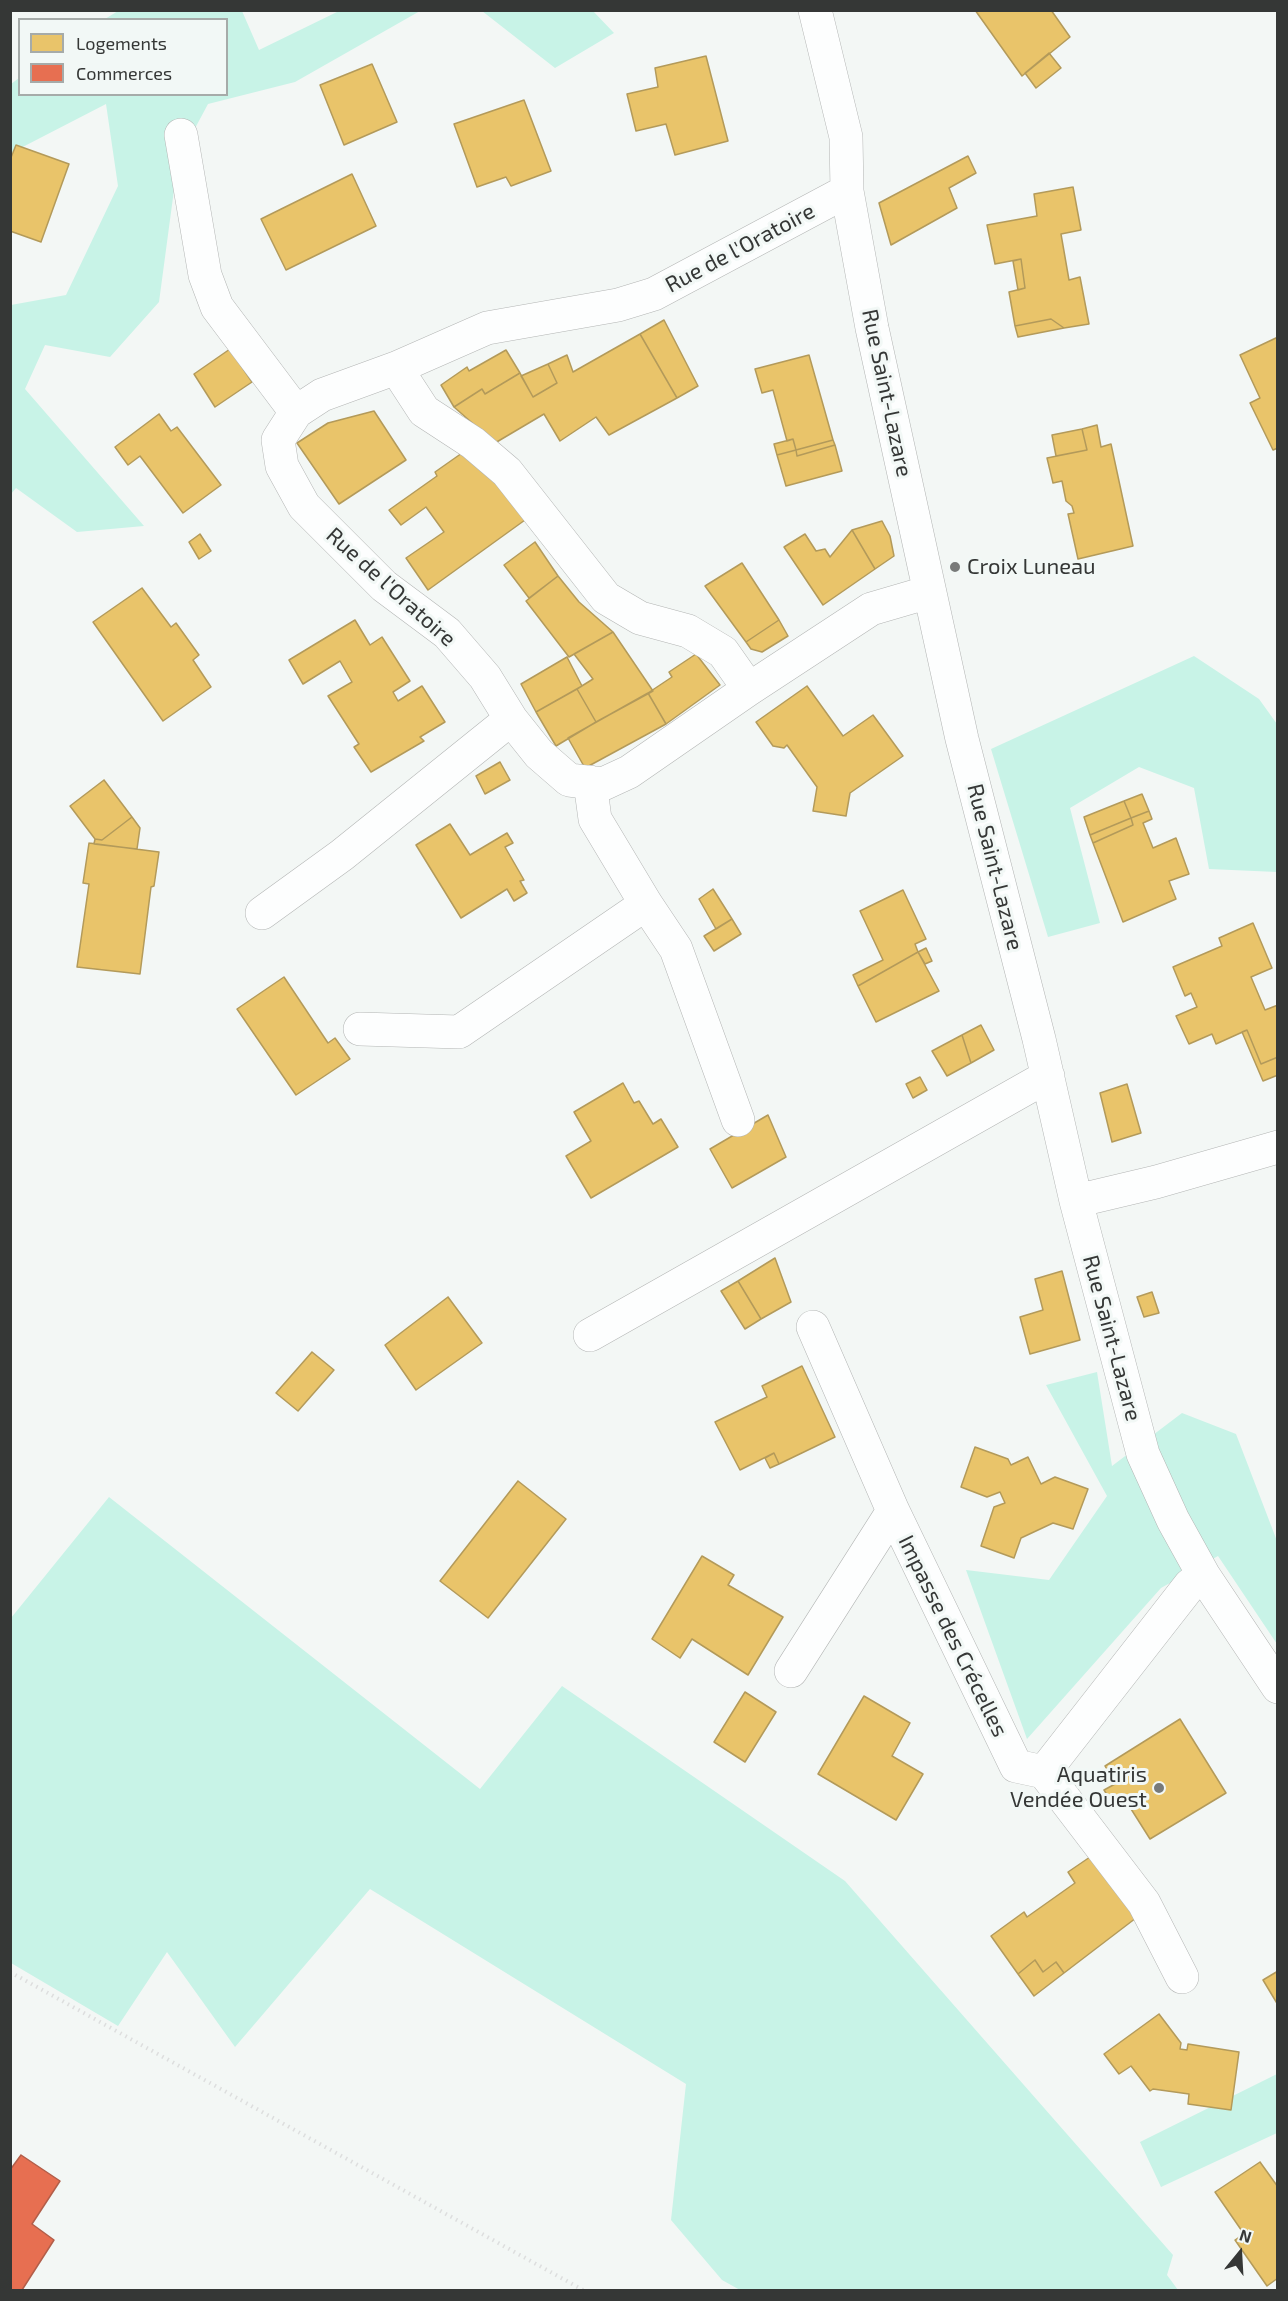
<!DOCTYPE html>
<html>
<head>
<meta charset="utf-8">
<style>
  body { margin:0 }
  #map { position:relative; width:1288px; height:2301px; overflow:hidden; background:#f3f7f5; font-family:"Exo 2",sans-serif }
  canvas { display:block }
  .frame { position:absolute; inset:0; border:12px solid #353736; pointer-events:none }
  .legend { position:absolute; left:18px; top:18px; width:210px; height:78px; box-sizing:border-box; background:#f2f8f6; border:2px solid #a6aba9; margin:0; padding:8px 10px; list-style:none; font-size:18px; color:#353736 }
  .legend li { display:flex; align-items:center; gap:12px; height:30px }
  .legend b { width:30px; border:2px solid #a6aba9 }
  .north { position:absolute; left:1210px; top:2223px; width:60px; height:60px; -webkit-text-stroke:4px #f2f8f6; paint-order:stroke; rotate:18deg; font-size:16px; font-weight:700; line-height:24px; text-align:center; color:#353736 }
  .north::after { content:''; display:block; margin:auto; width:21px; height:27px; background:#353736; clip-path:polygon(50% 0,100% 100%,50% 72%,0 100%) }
</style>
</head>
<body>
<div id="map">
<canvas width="1288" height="2301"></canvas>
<div class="frame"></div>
<ul class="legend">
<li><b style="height:16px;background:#e9c46a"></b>Logements</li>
<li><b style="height:16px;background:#e76f51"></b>Commerces</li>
</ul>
<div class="north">N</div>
</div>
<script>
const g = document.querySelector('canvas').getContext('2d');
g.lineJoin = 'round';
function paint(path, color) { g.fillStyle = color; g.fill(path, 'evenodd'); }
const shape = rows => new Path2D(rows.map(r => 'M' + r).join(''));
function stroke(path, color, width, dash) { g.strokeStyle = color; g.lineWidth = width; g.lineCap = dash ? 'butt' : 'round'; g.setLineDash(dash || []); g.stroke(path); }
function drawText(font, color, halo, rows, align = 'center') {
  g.font = font + ' "Exo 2",sans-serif'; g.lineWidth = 6; g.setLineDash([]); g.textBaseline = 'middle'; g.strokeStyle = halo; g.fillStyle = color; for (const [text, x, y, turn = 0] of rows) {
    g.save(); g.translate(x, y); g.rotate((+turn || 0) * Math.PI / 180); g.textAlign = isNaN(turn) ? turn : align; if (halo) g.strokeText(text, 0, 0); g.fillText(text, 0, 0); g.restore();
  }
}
const green = shape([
  [118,11,242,11,259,50,339,11,420,11,295,82,208,104,178,160,159,302,110,357,45,345,25,389,144,526,77,532,16,488,11,494,11,305,66,295,118,186,106,104,11,153,11,84,19,78,20,94,226,94,226,20,105,19],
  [482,11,593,11,614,33,555,68],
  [1194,656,1259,699,1277,724,1277,872,1209,869,1194,788,1139,767,1070,808,1100,923,1048,937,991,749],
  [1097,1372,1112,1466,1182,1413,1236,1434,1277,1541,1277,1644,1218,1556,1161,1588,1027,1739,966,1570,1049,1580,1107,1496,1046,1385],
  [109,1497,480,1789,562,1686,845,1881,1173,2255,1167,2275,1178,2290,740,2290,722,2280,671,2220,686,2084,370,1889,235,2047,167,1952,118,2026,11,1963,11,1618],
  [1277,2074,1277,2133,1161,2187,1140,2142]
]);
const homes = shape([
  [975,10,1051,10,1070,37,1022,76,975,10],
  [1049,53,1061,68,1036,88,1025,73,1049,53],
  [706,56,728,141,675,155,666,124,636,131,627,94,658,87,655,68,706,56],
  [372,64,397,122,344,145,320,85,372,64],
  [524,100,551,171,511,186,506,177,477,187,454,124,524,100],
  [16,145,69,164,41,242,10,231,10,160,16,145],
  [968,156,976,173,949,188,957,208,891,245,879,203,968,156],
  [352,174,376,226,286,270,261,219,352,174],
  [1073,187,1081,230,1061,234,1069,280,1080,277,1089,324,1064,328,1051,319,1015,326,1009,292,1025,288,1021,259,995,264,987,225,1037,216,1034,194,1073,187],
  [1021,259,1025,288,1018,290,1013,261,1021,259],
  [1051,319,1064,328,1018,337,1015,326,1051,319],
  [664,320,698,386,677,398,640,334,664,320],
  [640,334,677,398,609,435,596,417,560,441,544,414,495,443,454,407,482,389,485,394,520,373,533,397,557,383,548,364,567,355,573,372,640,334],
  [1278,337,1278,448,1273,450,1250,403,1260,398,1240,355,1278,337],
  [230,349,252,382,215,407,194,374,230,349],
  [506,350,520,373,485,394,482,389,454,407,441,385,467,367,469,371,506,350],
  [809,355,833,440,796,450,793,439,787,441,773,390,762,393,755,369,809,355],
  [548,364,557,383,533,397,521,376,548,364],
  [374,411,406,460,339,504,297,443,328,423,374,411],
  [159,414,171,431,177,427,221,485,183,513,140,456,128,465,115,447,159,414],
  [1097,425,1101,447,1111,444,1133,546,1078,559,1068,514,1074,513,1072,506,1066,501,1062,481,1053,483,1047,458,1087,450,1082,429,1097,425],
  [1082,429,1087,450,1056,456,1052,435,1082,429],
  [793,439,796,450,777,455,774,444,793,439],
  [833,440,835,445,797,456,796,450,833,440],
  [835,445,842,471,786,486,777,455,796,450,797,456,835,445],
  [472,446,525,520,428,590,406,558,444,532,426,507,401,525,389,510,437,476,435,472,472,446],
  [882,521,890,536,894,556,875,569,852,530,882,521],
  [852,530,875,569,823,605,784,547,805,534,816,551,825,549,830,557,852,530],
  [200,534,211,551,199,559,189,542,200,534],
  [535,542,558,576,529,598,504,565,535,542],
  [742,563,779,620,746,642,705,586,742,563],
  [558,576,579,602,613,632,569,657,526,601,558,576],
  [142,588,171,627,176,623,199,655,193,660,211,687,163,721,93,622,142,588],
  [355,620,370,645,382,637,410,681,393,692,398,701,422,686,445,722,420,737,424,741,371,772,354,747,359,744,328,696,352,682,340,661,303,684,289,660,355,620],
  [779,620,788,636,762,652,751,649,746,642,779,620],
  [613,632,653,691,596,722,577,689,593,679,574,654,613,632],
  [696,654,720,685,666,724,648,693,672,677,669,672,696,654],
  [567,657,582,686,536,712,521,684,567,657],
  [807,686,843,736,873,715,903,756,850,793,846,816,813,811,817,787,787,745,784,748,773,746,756,722,807,686],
  [577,689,596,722,556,746,536,712,577,689],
  [648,693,666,724,585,768,568,738,648,693],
  [500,762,510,780,485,794,476,776,500,762],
  [104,780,132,817,102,840,95,839,70,806,104,780],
  [1142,794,1149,811,1131,818,1124,801,1142,794],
  [1124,801,1131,818,1090,835,1084,817,1124,801],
  [1149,811,1152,819,1143,823,1153,848,1176,838,1189,874,1169,881,1176,899,1123,922,1093,843,1133,825,1131,818,1149,811],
  [132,817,140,828,137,849,94,844,95,839,102,840,132,817],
  [1131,818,1133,825,1093,843,1090,835,1131,818],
  [450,824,470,855,507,833,513,843,505,847,524,880,520,881,527,893,514,901,507,889,461,918,416,845,450,824],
  [89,843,159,852,154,886,151,887,140,974,77,967,89,884,83,883,89,843],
  [713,889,732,919,716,929,699,899,713,889],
  [903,890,926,939,915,944,918,952,858,986,853,975,883,960,860,911,903,890],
  [732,919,741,934,714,951,704,936,732,919],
  [1253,923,1272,968,1251,977,1265,1010,1278,1005,1278,1057,1261,1064,1247,1030,1216,1044,1212,1034,1189,1044,1176,1016,1197,1007,1191,993,1185,996,1173,967,1222,946,1219,938,1253,923],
  [926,948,932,961,925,964,918,952,926,948],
  [918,952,939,991,876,1022,858,986,918,952],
  [284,977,328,1043,335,1038,350,1059,296,1095,237,1009,284,977],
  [981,1025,994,1050,971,1063,962,1035,981,1025],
  [1247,1030,1261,1064,1278,1057,1278,1075,1263,1081,1242,1032,1247,1030],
  [962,1035,971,1063,947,1076,932,1051,962,1035],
  [920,1077,927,1090,913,1098,906,1084,920,1077],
  [623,1083,634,1103,639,1101,653,1124,661,1119,678,1147,591,1198,566,1156,591,1141,574,1112,623,1083],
  [1127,1084,1141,1133,1112,1142,1100,1093,1127,1084],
  [768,1115,786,1157,732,1188,710,1149,768,1115],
  [775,1258,791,1302,761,1319,738,1281,775,1258],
  [1062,1271,1080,1340,1030,1354,1020,1317,1043,1310,1035,1279,1062,1271],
  [738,1281,761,1319,745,1329,721,1291,738,1281],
  [1152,1292,1159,1313,1144,1317,1137,1297,1152,1292],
  [448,1297,482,1343,416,1390,385,1345,448,1297],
  [312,1352,334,1370,298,1411,276,1393,312,1352],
  [802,1366,835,1437,779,1464,774,1453,740,1470,715,1422,767,1397,762,1386,802,1366],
  [975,1447,1008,1459,1011,1465,1028,1457,1041,1484,1055,1477,1088,1489,1073,1529,1053,1523,1021,1538,1014,1558,981,1546,994,1507,1005,1503,1000,1492,987,1497,961,1487,975,1447],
  [774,1453,779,1464,770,1468,765,1458,774,1453],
  [518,1481,566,1519,488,1618,440,1581,518,1481],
  [702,1556,734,1575,728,1585,783,1617,748,1675,692,1639,680,1658,652,1639,702,1556],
  [745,1692,776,1712,745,1762,714,1742,745,1692],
  [864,1696,910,1723,892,1756,923,1774,896,1820,818,1774,864,1696],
  [1180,1719,1226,1793,1150,1839,1126,1801,1115,1807,1104,1790,1115,1784,1105,1766,1180,1719],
  [1090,1857,1136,1918,1064,1973,1056,1962,1043,1972,1035,1960,1018,1974,991,1936,1024,1912,1027,1917,1075,1883,1068,1872,1090,1857],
  [1035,1960,1043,1972,1056,1962,1064,1973,1034,1996,1018,1974,1035,1960],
  [1278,1971,1278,2005,1263,1980,1278,1971],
  [1159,2014,1181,2043,1180,2049,1187,2050,1188,2044,1239,2052,1231,2110,1188,2104,1189,2094,1153,2089,1150,2091,1131,2066,1119,2074,1104,2054,1159,2014],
  [1260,2162,1278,2187,1278,2278,1267,2286,1235,2240,1244,2234,1215,2192,1260,2162]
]);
const shops = shape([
  [21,2155,60,2181,32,2224,54,2240,22,2290,10,2290,10,2170,21,2155]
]);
const path = shape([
  [10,1972,583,2290]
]);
const minor = shape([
  [815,10,846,137,847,191,872,328,962,739,1039,1039,1076,1201,1143,1454,1173,1520,1204,1576,1278,1687],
  [181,135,205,275,217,307,296,412],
  [847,191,654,294,618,305,487,328,396,368,322,395,296,412,278,440,282,466,304,506,384,586,447,633,485,677,511,719,539,754,569,780,603,784,629,772,749,689,871,609,929,592],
  [396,368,424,411,473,443,507,472,606,598,640,618,688,631,723,652,749,689],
  [590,782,595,819,646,904,676,949,738,1120],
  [262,913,342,855,511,719],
  [360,1029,459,1032,646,904],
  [1076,1201,1156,1182,1278,1147],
  [813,1327,893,1511,1016,1766,1044,1772,1190,1585,1204,1576],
  [590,1335,1048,1076],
  [791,1671,893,1511],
  [1044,1772,1144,1903,1182,1977]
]);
const markers = [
  [955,567,6,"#787a79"],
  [1159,1788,6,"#787a79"]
];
const streetNames = [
  ["Rue de l'Oratoire",740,248,-28],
  ["Rue Saint-Lazare",887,393,78],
  ["Rue de l'Oratoire",391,587,42],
  ["Rue Saint-Lazare",995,867,76],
  ["Rue Saint-Lazare",1112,1338,75],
  ["Impasse des Crécelles",953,1636,64]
];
const poiNames = [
  ["Croix Luneau",967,567],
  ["Aquatiris",1147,1775,"right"],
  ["Vendée Ouest",1147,1800,"right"]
];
paint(green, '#c8f3e7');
paint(homes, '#e9c46a');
stroke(homes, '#b39a5a', 1.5);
paint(shops, '#e76f51');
stroke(shops, '#b25e49', 1.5);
stroke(minor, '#b3b5b4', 34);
stroke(path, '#dddede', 4, [1.5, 4.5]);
stroke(minor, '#fdfefe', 33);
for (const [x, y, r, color] of markers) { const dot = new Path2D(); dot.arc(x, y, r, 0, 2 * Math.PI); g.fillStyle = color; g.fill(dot); stroke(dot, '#f2f8f6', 2); }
drawText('22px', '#353736', '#f2f8f6', streetNames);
drawText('22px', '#353736', '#f2f8f6', poiNames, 'left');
</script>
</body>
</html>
